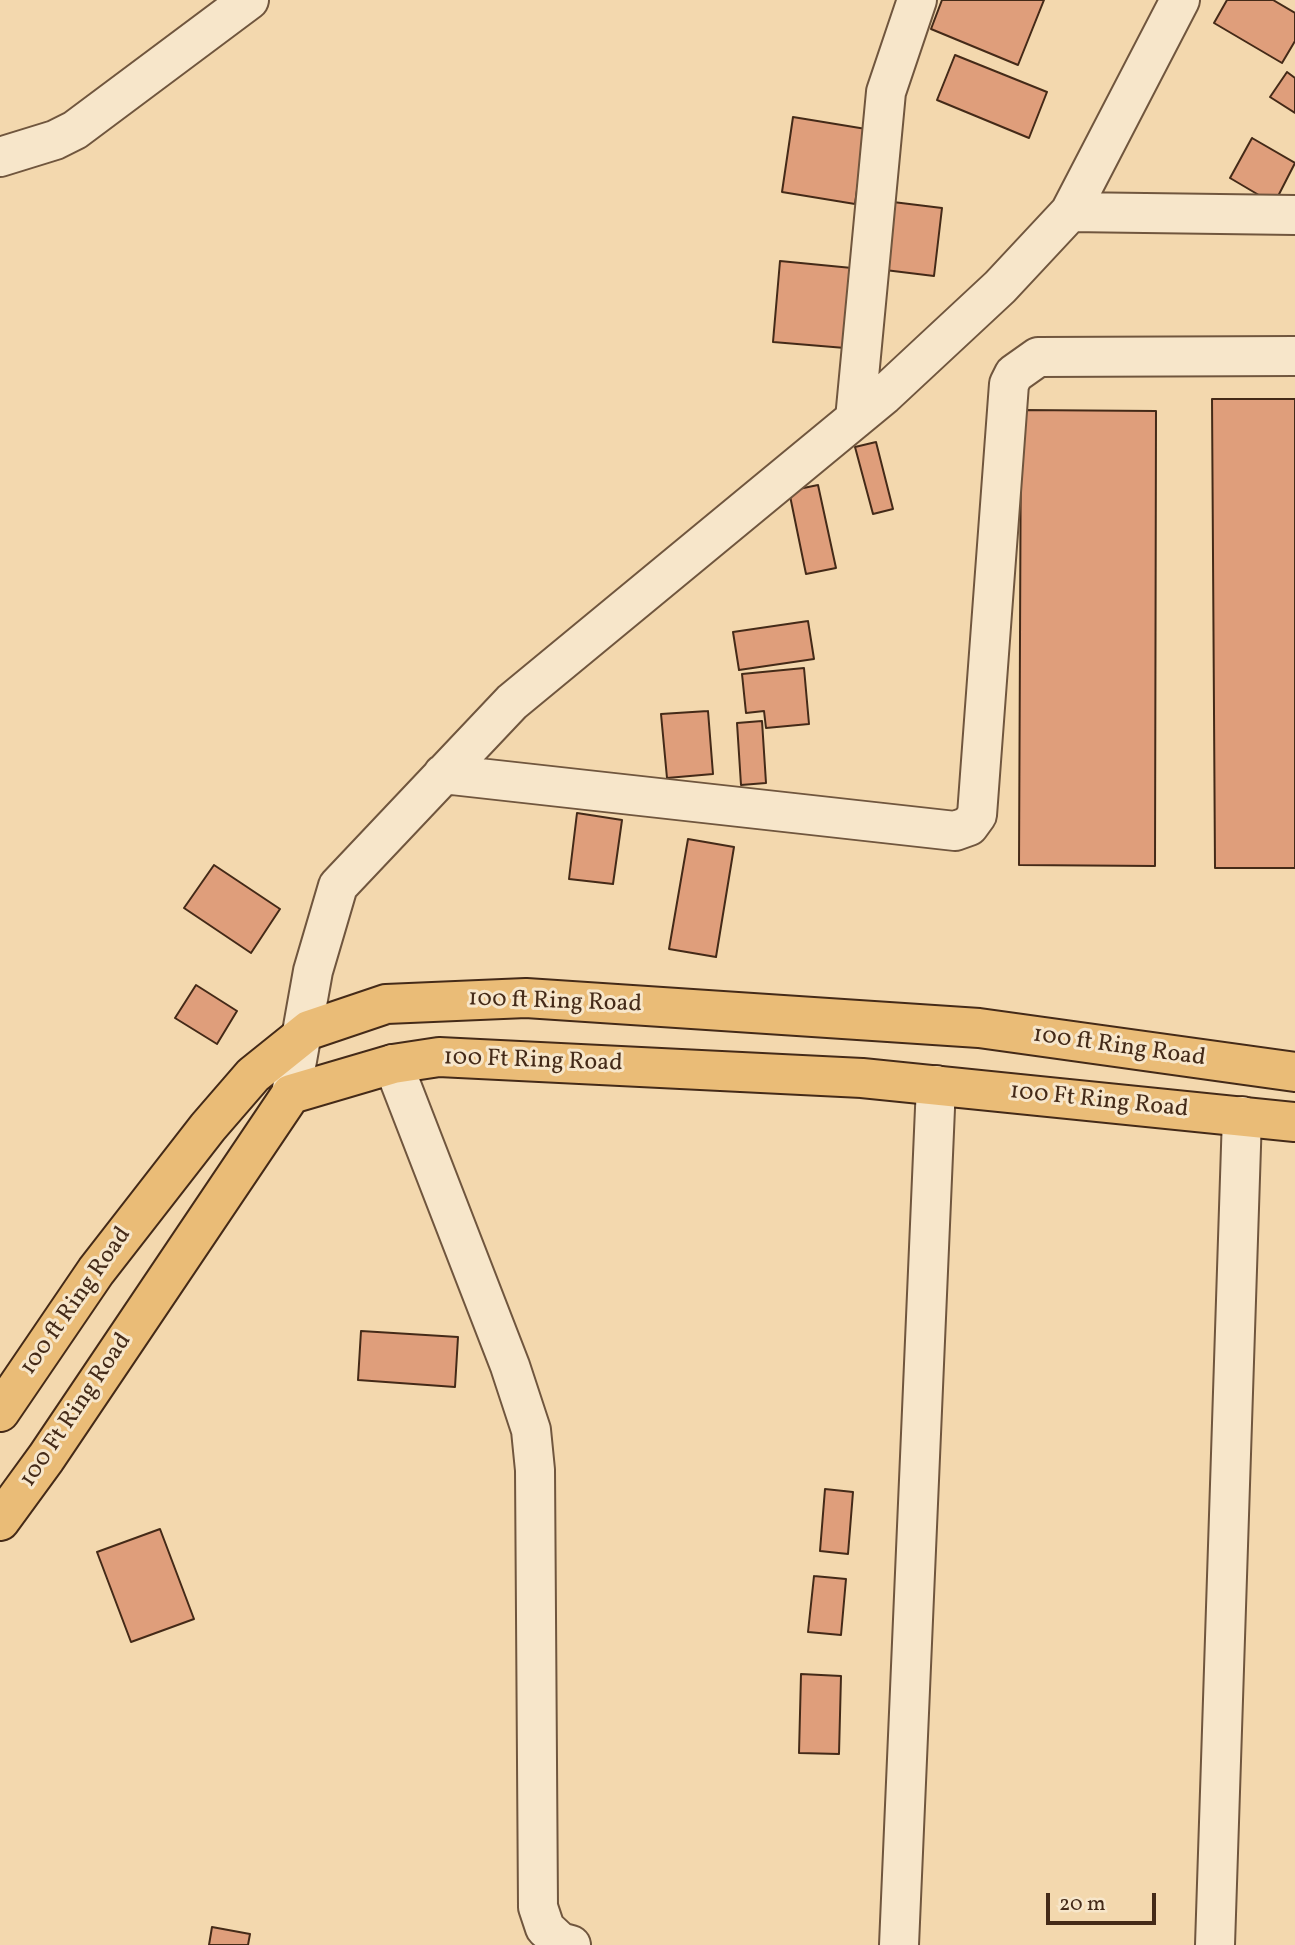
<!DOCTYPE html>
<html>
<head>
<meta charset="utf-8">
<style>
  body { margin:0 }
  #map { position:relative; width:1295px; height:1945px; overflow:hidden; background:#f3d8ae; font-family:Vollkorn,serif }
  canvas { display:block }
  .scale { position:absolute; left:1046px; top:1893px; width:110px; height:32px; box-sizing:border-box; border:4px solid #442a18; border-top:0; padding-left:9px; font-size:21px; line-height:24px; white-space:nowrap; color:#442a18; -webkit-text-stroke:5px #f7e6ca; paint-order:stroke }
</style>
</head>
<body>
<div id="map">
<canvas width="1295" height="1945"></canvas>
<div class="scale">20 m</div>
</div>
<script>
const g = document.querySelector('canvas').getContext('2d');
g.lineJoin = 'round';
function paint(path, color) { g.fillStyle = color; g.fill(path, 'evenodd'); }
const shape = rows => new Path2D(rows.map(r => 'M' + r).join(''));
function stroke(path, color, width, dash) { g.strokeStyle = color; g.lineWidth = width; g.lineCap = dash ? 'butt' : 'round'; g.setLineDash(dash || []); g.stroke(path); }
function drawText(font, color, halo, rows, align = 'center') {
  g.font = font + ' Vollkorn,serif'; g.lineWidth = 6; g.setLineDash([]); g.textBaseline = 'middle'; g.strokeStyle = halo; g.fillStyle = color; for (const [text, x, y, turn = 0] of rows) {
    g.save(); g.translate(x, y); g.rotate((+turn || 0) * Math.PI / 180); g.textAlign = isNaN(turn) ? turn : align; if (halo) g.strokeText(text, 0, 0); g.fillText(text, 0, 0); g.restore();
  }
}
const building = shape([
  [942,0,1044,0,1018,65,931,29,942,0],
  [1227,0,1273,0,1295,13,1295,41,1282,63,1214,23,1227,0],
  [955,55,1047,92,1029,138,937,100,955,55],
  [1287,72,1295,78,1295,113,1270,97,1287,72],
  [793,117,866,129,855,204,782,192,793,117],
  [1252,138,1295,163,1274,204,1230,178,1252,138],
  [893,202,942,208,934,276,885,270,893,202],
  [780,261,852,268,845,348,773,342,780,261],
  [1212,399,1295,399,1295,868,1215,868,1212,399],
  [1021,410,1156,411,1155,866,1019,865,1021,410],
  [876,442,893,509,873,514,855,447,876,442],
  [818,485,836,568,806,574,789,491,818,485],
  [808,621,814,659,739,670,733,632,808,621],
  [804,668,809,724,766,728,764,711,746,713,742,674,804,668],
  [708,711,713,774,667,778,661,714,708,711],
  [762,721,766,783,741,785,737,723,762,721],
  [577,813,622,820,613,884,569,879,577,813],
  [688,839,734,847,716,957,669,949,688,839],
  [214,865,280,909,251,953,184,908,214,865],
  [196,985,237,1011,217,1044,175,1018,196,985],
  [361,1331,458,1337,455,1387,358,1380,361,1331],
  [825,1489,853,1492,848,1554,820,1551,825,1489],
  [160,1529,194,1619,131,1642,97,1552,160,1529],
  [814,1576,846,1579,841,1635,808,1632,814,1576],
  [801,1674,841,1676,839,1754,799,1753,801,1674],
  [212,1927,250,1934,248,1945,209,1945,212,1927]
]);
const minor = shape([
  [0,157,55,140,75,130,249,0],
  [1070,212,1295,215],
  [855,419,886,92,917,0],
  [443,774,955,831,969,826,977,815,1009,384,1014,374,1038,357,1295,356],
  [393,1064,510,1366,531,1430,535,1470,538,1907,545,1928,560,1942,571,1945],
  [291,1094,313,971,338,886,512,702,884,395,1000,287,1070,212,1180,0],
  [899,1945,936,1085],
  [1215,1945,1242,1116]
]);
const major = shape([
  [0,1412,96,1271,208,1127,253,1075,309,1030,386,1004,526,998,979,1028,1295,1072],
  [0,1521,46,1458,291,1094,393,1064,439,1057,862,1078,1295,1122]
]);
const streetNames = [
  ["100 ft Ring Road",555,1003,2],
  ["100 ft Ring Road",1119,1048,8],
  ["100 Ft Ring Road",533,1062,2],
  ["100 Ft Ring Road",1099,1102,6],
  ["100 ft Ring Road",77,1302,-55],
  ["100 Ft Ring Road",77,1411,-56]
];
paint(building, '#df9e7b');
stroke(building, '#442a18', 2);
stroke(minor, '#70563e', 42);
stroke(major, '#442a18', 42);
stroke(minor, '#f7e6ca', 38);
stroke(major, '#eabc77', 38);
drawText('24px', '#442a18', '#f7e6ca', streetNames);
</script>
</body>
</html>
